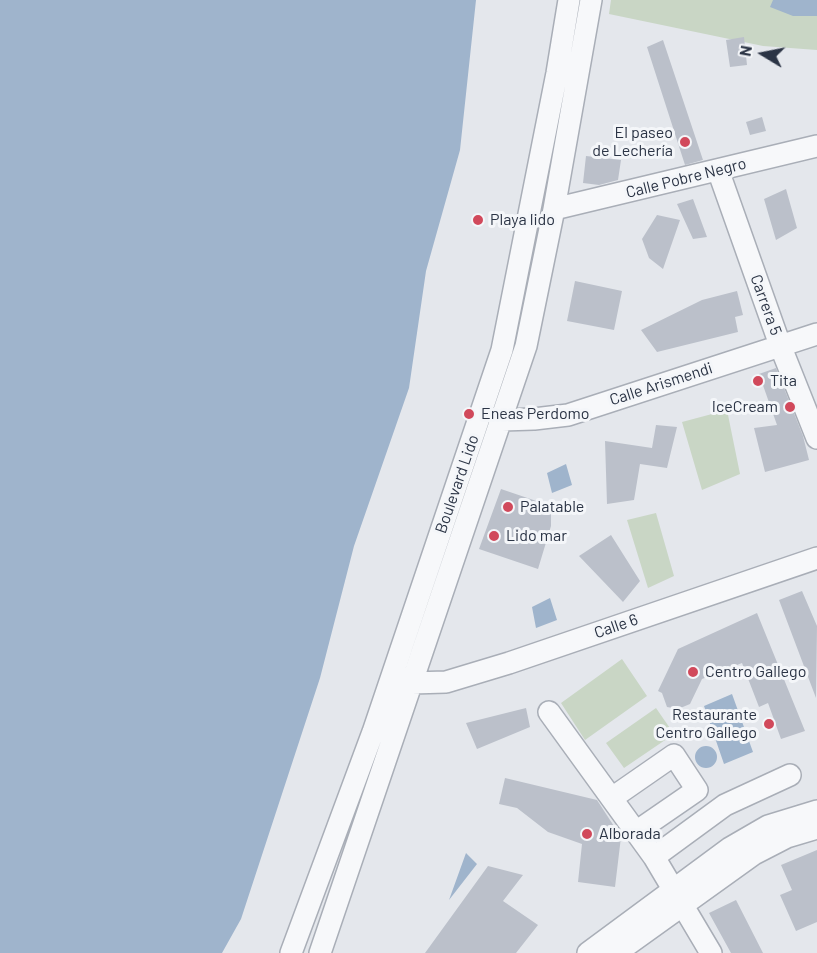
<!DOCTYPE html>
<html>
<head>
<meta charset="utf-8">
<style>
  body { margin:0 }
  #map { position:relative; width:817px; height:953px; overflow:hidden; background:#e4e7ec; font-family:Barlow,sans-serif }
  canvas { display:block }
  .north { position:absolute; left:733px; top:24px; width:60px; height:60px; -webkit-text-stroke:4px #f4f6f9; paint-order:stroke; rotate:280deg; font-size:16px; font-weight:700; line-height:24px; text-align:center; color:#2b3445 }
  .north::after { content:''; display:block; margin:auto; width:21px; height:27px; background:#2b3445; clip-path:polygon(50% 0,100% 100%,50% 72%,0 100%) }
</style>
</head>
<body>
<div id="map">
<canvas width="817" height="953"></canvas>
<div class="north">N</div>
</div>
<script>
const g = document.querySelector('canvas').getContext('2d');
g.lineJoin = 'round';
function paint(path, color) { g.fillStyle = color; g.fill(path, 'evenodd'); }
const shape = rows => new Path2D(rows.map(r => 'M' + r).join(''));
function stroke(path, color, width, dash) { g.strokeStyle = color; g.lineWidth = width; g.lineCap = dash ? 'butt' : 'round'; g.setLineDash(dash || []); g.stroke(path); }
function drawText(font, color, halo, rows, align = 'center') {
  g.font = font + ' Barlow,sans-serif'; g.lineWidth = 6; g.setLineDash([]); g.textBaseline = 'middle'; g.strokeStyle = halo; g.fillStyle = color; for (const [text, x, y, turn = 0] of rows) {
    g.save(); g.translate(x, y); g.rotate((+turn || 0) * Math.PI / 180); g.textAlign = isNaN(turn) ? turn : align; if (halo) g.strokeText(text, 0, 0); g.fillText(text, 0, 0); g.restore();
  }
}
const green = shape([
  [611,0,817,0,817,50,763,46,609,14],
  [727,410,740,474,702,490,682,422],
  [656,513,674,576,648,588,627,520],
  [622,659,647,696,585,740,561,703],
  [656,708,674,734,624,768,606,743]
]);
const water = shape([
  [0,0,476,0,460,150,426,271,409,388,354,546,320,678,241,919,222,953,0,953],
  [773,0,817,0,817,16,793,16,770,7],
  [566,464,572,485,552,493,547,473],
  [550,598,557,620,536,628,532,607],
  [732,694,753,752,724,764,704,706],
  '695 757a11 11 0 1 1 22 0a11 11 0 1 1-22 0Z',
  [466,853,477,864,449,900]
]);
const building = shape([
  [744,37,747,65,730,67,726,40],
  [663,40,703,160,685,165,647,47],
  [762,117,766,131,750,135,746,122],
  [586,156,621,160,618,180,599,185,583,183],
  [786,189,797,228,776,240,764,199],
  [693,199,707,237,693,239,677,204],
  [657,215,680,220,663,269,649,258,642,239],
  [575,281,622,291,614,330,567,321],
  [737,291,743,315,735,317,738,332,657,352,641,330,702,300],
  [776,368,803,436,809,460,765,472,754,428,777,425,759,374],
  [656,425,677,427,667,468,640,464,634,500,607,504,605,441,652,448],
  [501,489,551,506,551,526,538,569,479,549],
  [611,535,640,581,623,602,579,556],
  [802,591,817,626,816,698,779,600],
  [757,613,805,731,781,739,768,703,759,707,742,663,702,679,690,704,678,709,667,707,662,693,658,691,678,649],
  [526,708,530,727,477,749,466,723],
  [505,778,597,800,621,837,615,887,578,882,582,844,548,832,517,808,499,804],
  [817,850,817,922,796,931,780,895,792,890,781,865],
  [488,866,523,875,503,901,538,925,516,953,425,953],
  [736,900,763,953,731,953,709,913]
]);
const minor = shape([
  [718,170,780,345,817,438],
  [554,209,817,146],
  [502,420,534,419,568,415,817,334],
  [412,683,446,682,509,663,817,558],
  [549,712,654,857,711,953],
  [612,798,674,755,697,790,636,832],
  [654,857,725,805,790,775],
  [291,953,373,732,502,350,557,73,569,0],
  [320,953,526,346,554,209,591,0],
  [588,953,730,848,768,826,817,811],
  [616,953,754,854,787,837,817,828]
]);
const markers = [
  [685,142,6,"#d1495b"],
  [478,220,6,"#d1495b"],
  [758,381,6,"#d1495b"],
  [790,407,6,"#d1495b"],
  [469,414,6,"#d1495b"],
  [508,507,6,"#d1495b"],
  [494,536,6,"#d1495b"],
  [693,672,6,"#d1495b"],
  [769,724,6,"#d1495b"],
  [587,834,6,"#d1495b"]
];
const poiNames = [
  ["El paseo",673,133,"right"],
  ["de Lechería",673,151,"right"],
  ["Playa lido",490,220],
  ["Tita",770,381],
  ["IceCream",778,407,"right"],
  ["Eneas Perdomo",481,414],
  ["Palatable",520,507],
  ["Lido mar",506,536],
  ["Centro Gallego",705,672],
  ["Restaurante",757,715,"right"],
  ["Centro Gallego",757,733,"right"],
  ["Alborada",599,834]
];
const streetNames = [
  ["Calle Pobre Negro",686,178,-14],
  ["Carrera 5",766,305,70],
  ["Calle Arismendi",661,384,-18],
  ["Boulevard Lido",457,484,-71],
  ["Calle 6",616,626,-19]
];
paint(green, '#c9d6c5');
paint(water, '#9fb4cc');
paint(building, '#bbc0ca');
stroke(minor, '#a9aeb7', 24);
stroke(minor, '#f7f8fa', 21);
for (const [x, y, r, color] of markers) { const dot = new Path2D(); dot.arc(x, y, r, 0, 2 * Math.PI); g.fillStyle = color; g.fill(dot); stroke(dot, '#f4f6f9', 2); }
drawText('16px', '#2b3445', '#f4f6f9', poiNames, 'left');
drawText('16px', '#2b3445', '#f4f6f9', streetNames);
</script>
</body>
</html>
